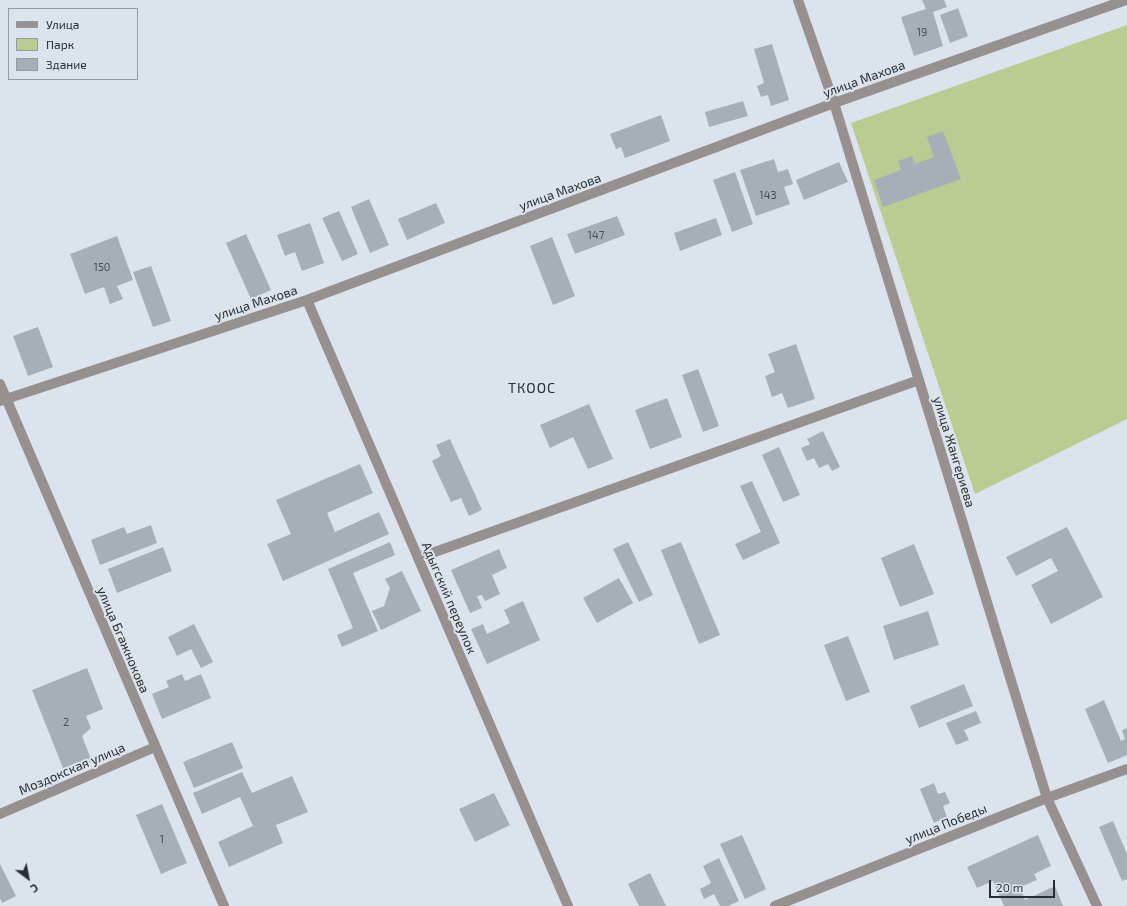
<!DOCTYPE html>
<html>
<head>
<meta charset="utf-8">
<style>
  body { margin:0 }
  #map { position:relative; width:1127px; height:906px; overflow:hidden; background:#dbe4ed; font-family:"Exo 2",sans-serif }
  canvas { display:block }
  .legend { position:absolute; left:8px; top:8px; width:130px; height:72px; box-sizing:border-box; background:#dbe4ed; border:1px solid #949ba2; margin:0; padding:5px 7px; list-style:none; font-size:12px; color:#2a2d31 }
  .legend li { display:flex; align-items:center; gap:8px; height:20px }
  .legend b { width:20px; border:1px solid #949ba2 }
  .north { position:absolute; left:8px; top:858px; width:40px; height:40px; -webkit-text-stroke:3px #dbe4ed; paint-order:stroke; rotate:148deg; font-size:11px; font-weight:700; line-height:16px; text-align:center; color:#2a2d31 }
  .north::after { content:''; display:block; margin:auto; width:14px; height:18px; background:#2a2d31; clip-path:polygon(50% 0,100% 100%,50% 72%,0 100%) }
  .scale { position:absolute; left:989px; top:880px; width:66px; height:18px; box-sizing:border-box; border:2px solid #2a2d31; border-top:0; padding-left:5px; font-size:12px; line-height:14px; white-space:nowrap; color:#2a2d31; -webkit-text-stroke:3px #dbe4ed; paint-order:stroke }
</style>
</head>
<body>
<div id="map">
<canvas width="1127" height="906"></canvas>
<ul class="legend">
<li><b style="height:5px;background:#96908e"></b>Улица</li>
<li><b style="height:11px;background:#bccb91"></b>Парк</li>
<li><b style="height:11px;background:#a6afb8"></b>Здание</li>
</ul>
<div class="north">С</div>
<div class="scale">20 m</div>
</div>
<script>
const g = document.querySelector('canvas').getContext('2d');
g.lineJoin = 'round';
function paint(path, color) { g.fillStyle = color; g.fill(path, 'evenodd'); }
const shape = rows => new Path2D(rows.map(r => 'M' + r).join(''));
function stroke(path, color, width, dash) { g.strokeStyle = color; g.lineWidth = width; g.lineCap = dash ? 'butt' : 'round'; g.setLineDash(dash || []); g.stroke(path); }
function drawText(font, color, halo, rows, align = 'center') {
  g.font = font + ' "Exo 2",sans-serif'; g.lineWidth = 4; g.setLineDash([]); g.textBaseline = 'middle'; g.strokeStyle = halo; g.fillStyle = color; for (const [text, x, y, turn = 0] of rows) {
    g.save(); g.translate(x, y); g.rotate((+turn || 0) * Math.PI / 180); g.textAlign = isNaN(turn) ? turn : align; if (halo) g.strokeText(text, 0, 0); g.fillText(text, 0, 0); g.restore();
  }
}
const green = shape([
  [1127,25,1127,419,975,494,851,123]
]);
const building = shape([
  [922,0,944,0,947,7,933,12,943,46,914,56,901,17,926,9],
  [958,8,968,36,950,43,940,15],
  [772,44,789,100,771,106,768,95,761,97,757,86,764,83,754,49],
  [743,101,748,116,709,127,705,112],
  [661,115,670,141,625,158,621,147,616,149,610,134],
  [943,131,961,179,883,207,874,180,901,170,898,161,912,156,915,164,934,157,927,137],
  [774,159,778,172,788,169,793,184,784,187,790,204,756,216,740,170],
  [839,162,848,182,804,200,796,180],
  [735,172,753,224,732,232,713,180],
  [369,199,389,245,370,253,351,207],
  [436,203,445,223,407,240,398,219],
  [339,211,358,254,342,261,322,218],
  [617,216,625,235,575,254,567,234],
  [716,218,722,235,680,251,674,233],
  [310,223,324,263,302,271,295,252,285,256,277,235],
  [246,234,271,290,251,299,226,243],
  [117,236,133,280,117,286,123,299,110,304,104,287,85,294,70,254],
  [552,237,575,296,553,305,530,246],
  [151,266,171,321,153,327,133,272],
  [38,327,53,367,28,376,13,336],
  [796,344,815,399,788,408,782,393,772,397,765,376,775,372,768,354],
  [698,369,719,426,703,432,682,375],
  [667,398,682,437,650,449,635,410],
  [589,404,613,459,588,469,573,437,550,448,540,425],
  [823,431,840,467,832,471,828,464,819,468,814,458,807,461,801,448,810,444,807,439],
  [450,439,482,510,469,516,461,498,451,502,432,461,441,456,436,445],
  [779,447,800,495,783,502,762,455],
  [360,464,373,493,327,513,335,532,379,512,389,534,283,581,267,544,291,534,276,500],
  [752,481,780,543,743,560,735,544,761,532,740,486],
  [151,525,157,543,100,565,91,540,124,527,127,534],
  [1067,527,1103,597,1051,624,1031,585,1058,571,1051,558,1016,576,1006,557],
  [390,542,395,555,353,573,378,631,342,647,337,635,353,628,328,569],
  [628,542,653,595,639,602,613,549],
  [681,542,720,635,699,644,661,550],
  [914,544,934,594,900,607,881,558],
  [163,547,172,571,117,593,108,569],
  [499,549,507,568,492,575,500,594,485,601,482,595,477,596,482,608,470,613,451,570],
  [402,571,421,611,381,630,372,611,384,606,390,588,385,579],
  [619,578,633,603,597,623,583,598],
  [523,601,540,640,487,664,471,629,483,624,487,634,510,623,504,610],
  [928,611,939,645,894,660,883,626],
  [194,624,213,662,201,668,191,649,177,656,168,637],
  [848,636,870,692,846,701,824,645],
  [87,668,103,709,86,716,91,728,82,736,92,762,65,773,32,690],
  [182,674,185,681,201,674,211,698,162,719,152,694,169,687,166,681],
  [964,684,973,706,919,728,910,706],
  [1104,700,1121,741,1125,739,1122,730,1127,728,1127,755,1108,763,1085,709],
  [976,711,981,723,964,730,969,740,956,745,946,723],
  [232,742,243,768,194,788,183,762],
  [242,772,252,793,292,776,308,812,276,825,283,843,229,867,218,842,253,826,240,797,202,814,193,793],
  [934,783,938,794,945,792,950,803,943,806,947,817,934,823,920,789],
  [494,793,510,825,475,842,459,809],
  [162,804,187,863,161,874,136,815],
  [1113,821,1127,854,1127,879,1122,881,1099,827],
  [742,835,766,889,745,899,720,844],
  [1038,835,1051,866,1034,874,1037,880,1020,887,1025,900,1055,886,1063,906,1004,906,993,881,977,888,967,867],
  [719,858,739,901,728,906,720,906,714,894,704,899,700,889,711,883,703,866],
  [0,864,16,896,2,903,0,898],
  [650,873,666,906,639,906,628,884]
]);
const lane = shape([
  [418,558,919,380]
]);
const street = shape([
  [798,0,834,103,1047,798,1097,906],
  [307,300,568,906],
  [0,384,224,906],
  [0,401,307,300,834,103,1126,0],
  [0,814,155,747],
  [775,906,1047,798,1127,769]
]);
const numberNames = [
  ["19",922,32],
  ["143",768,195],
  ["147",596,235],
  ["150",102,267],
  ["2",66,722],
  ["1",162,839]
];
const streetNames = [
  ["улица Махова",864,79,-20],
  ["улица Махова",560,192,-20],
  ["улица Махова",256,303,-18],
  ["улица Жангериева",954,452,73],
  ["Адыгский переулок",449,598,67],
  ["улица Бгажнокова",123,640,67],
  ["Моздокская улица",72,769,-23],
  ["улица Победы",946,824,-22]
];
const neighbourhoodNames = [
  ["ТКООС",532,388]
];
paint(green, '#bccb91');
paint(building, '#a6afb8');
stroke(lane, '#96908e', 10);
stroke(street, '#96908e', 10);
drawText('11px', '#494e53', null, numberNames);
drawText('13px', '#2a2d31', '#dbe4ed', streetNames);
g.letterSpacing = '1px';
drawText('14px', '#2a2d31', '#dbe4ed', neighbourhoodNames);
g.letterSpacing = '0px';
</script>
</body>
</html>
